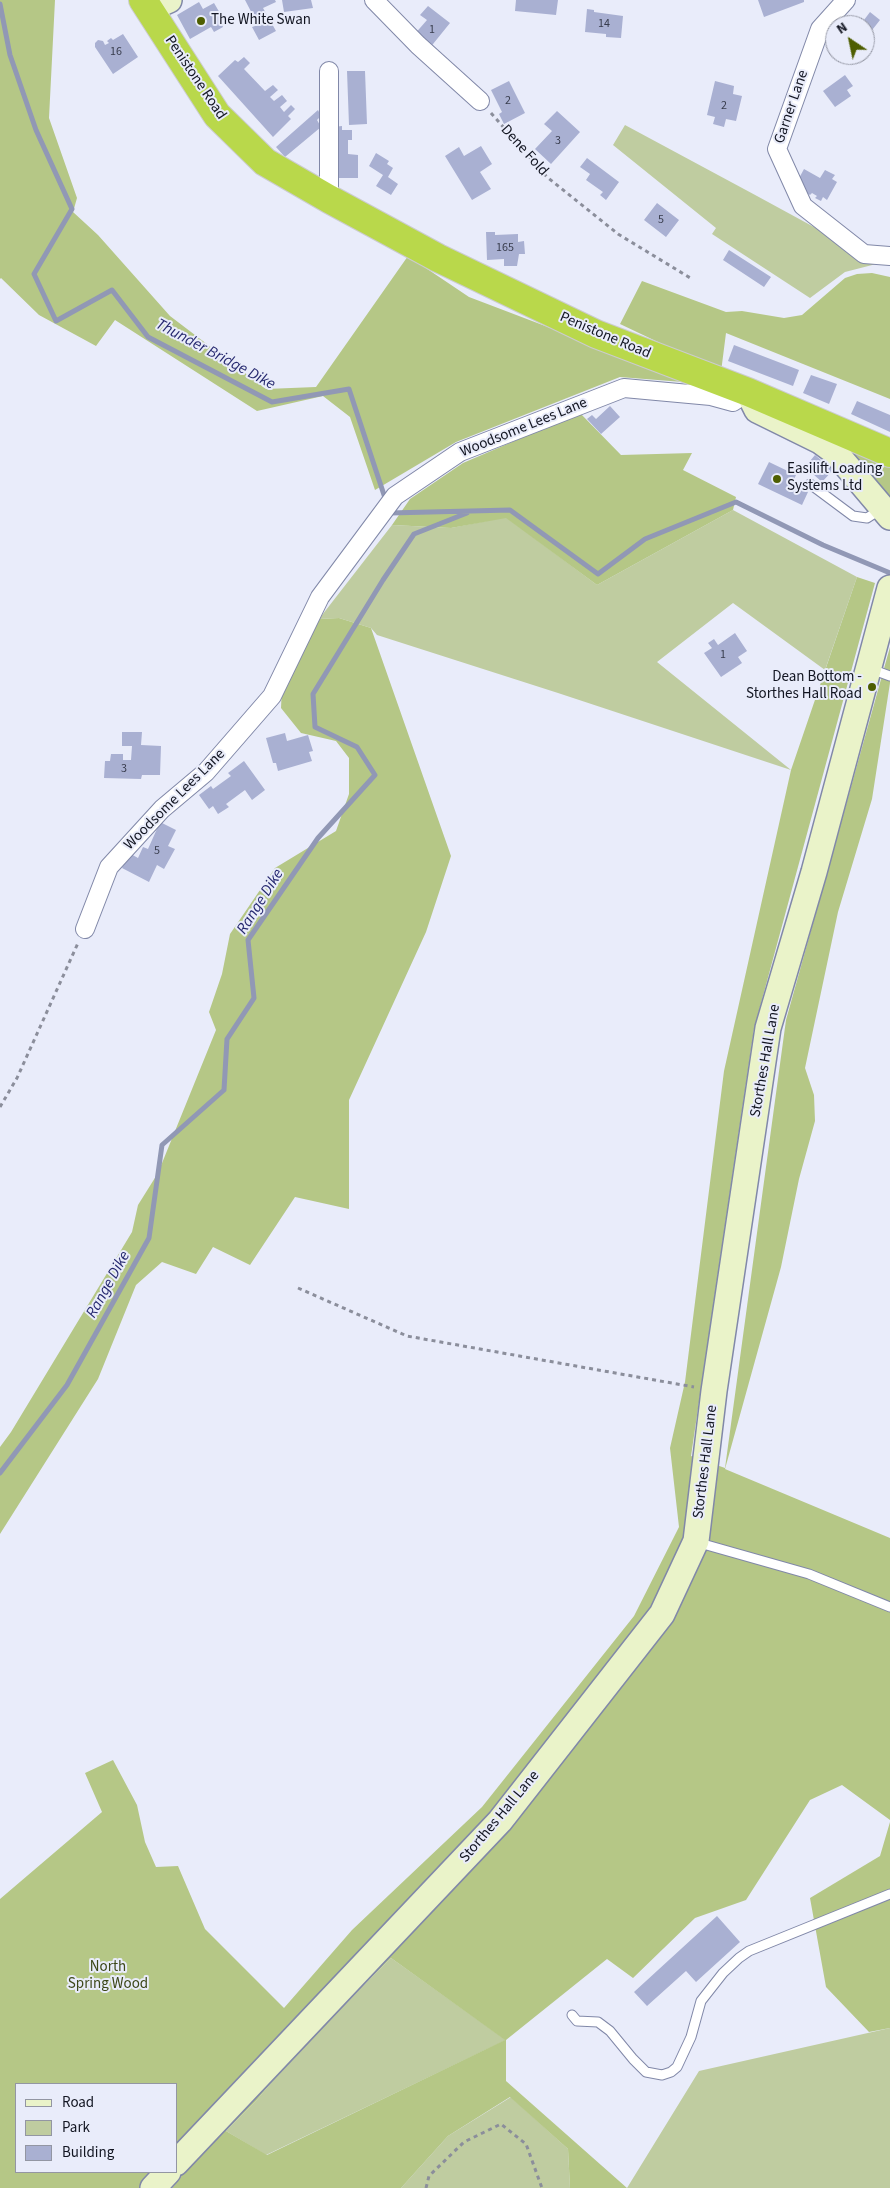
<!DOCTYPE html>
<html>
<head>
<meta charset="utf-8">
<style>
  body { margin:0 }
  #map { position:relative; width:890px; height:2188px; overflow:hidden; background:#e9ecfa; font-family:"Source Sans 3",sans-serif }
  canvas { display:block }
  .legend { position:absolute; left:15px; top:2083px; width:162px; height:90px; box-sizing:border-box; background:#e9ecfa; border:1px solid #9396a3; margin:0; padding:6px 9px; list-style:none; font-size:15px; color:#121521 }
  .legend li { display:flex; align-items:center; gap:10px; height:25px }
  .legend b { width:25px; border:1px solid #9396a3 }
  .north { position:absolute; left:825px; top:15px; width:50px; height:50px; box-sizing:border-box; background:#e9ecfa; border:1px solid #9396a3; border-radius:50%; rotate:326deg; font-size:14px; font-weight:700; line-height:20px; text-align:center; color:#121521 }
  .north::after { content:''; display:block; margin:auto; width:18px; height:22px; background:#4e5e01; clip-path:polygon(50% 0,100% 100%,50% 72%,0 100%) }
</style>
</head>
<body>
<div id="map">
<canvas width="890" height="2188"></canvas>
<ul class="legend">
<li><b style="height:6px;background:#eaf3c9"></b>Road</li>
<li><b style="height:14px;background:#bfcca0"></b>Park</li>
<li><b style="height:14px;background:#a9b0d2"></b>Building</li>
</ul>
<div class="north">N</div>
</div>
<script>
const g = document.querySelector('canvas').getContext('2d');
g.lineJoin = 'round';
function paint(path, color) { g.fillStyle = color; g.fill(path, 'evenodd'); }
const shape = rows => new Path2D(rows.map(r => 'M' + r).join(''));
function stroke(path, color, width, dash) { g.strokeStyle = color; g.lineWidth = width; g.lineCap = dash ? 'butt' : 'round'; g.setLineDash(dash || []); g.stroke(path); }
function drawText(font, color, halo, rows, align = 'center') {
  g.font = font + ' "Source Sans 3",sans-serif'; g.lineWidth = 4; g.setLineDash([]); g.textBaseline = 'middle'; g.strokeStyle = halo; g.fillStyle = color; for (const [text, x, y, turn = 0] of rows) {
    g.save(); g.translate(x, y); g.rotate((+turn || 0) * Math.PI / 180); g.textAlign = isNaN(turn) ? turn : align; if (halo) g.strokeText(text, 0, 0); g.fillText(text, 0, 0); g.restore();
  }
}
const green = shape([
  [625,125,757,196,880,263,845,272,810,298,712,234,716,228,613,145],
  [733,510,857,577,825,670,733,603,657,662,791,770,558,693,377,635,371,628,339,618,319,619,392,525,451,528,506,517,597,585],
  [391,1958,506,2040,266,2155,226,2131,256,2101,298,2050],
  [890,2028,890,2188,627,2188,699,2071],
  [511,2097,568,2149,570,2188,401,2188,448,2136]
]);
const forest = shape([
  [0,0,55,0,49,118,77,198,73,212,98,235,170,316,266,389,316,387,408,256,469,297,695,383,620,377,456,442,375,490,350,417,323,396,257,411,115,320,96,346,39,315,1,278,0,279],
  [872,273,890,277,890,399,726,333,721,372,620,324,642,281,726,312,742,311,784,318,802,315,845,278,857,274],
  [580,413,621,455,692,453,683,470,736,497,733,510,597,585,506,518,451,528,392,525,410,499,463,463],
  [840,444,890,463,890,504],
  [857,577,875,583,754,1029,691,1456,725,1468,786,1020,890,647,890,683,872,799,838,912,805,1068,814,1095,815,1121,799,1179,781,1267,725,1469,890,1538,890,1820,842,1785,810,1800,746,1900,695,1918,633,1978,607,1959,506,2040,506,2081,627,2188,570,2188,568,2149,510,2097,448,2136,401,2188,172,2188,182,2176,170,2188,0,2188,0,1899,102,1812,85,1773,113,1760,137,1805,145,1842,156,1867,178,1866,205,1929,284,2008,352,1930,482,1807,634,1616,679,1527,670,1448,685,1382,724,1071,791,770],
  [391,1958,505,2040,267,2155,226,2131,256,2101,298,2050],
  [16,2084,176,2084,176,2172,16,2172],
  [339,618,371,628,451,856,426,932,349,1100,349,1209,295,1197,250,1265,213,1247,196,1274,162,1262,136,1285,98,1379,0,1534,0,1447,11,1432,132,1232,138,1205,158,1173,216,1030,209,1012,222,974,230,934,275,868,336,831,349,794,349,758,336,741,301,733,281,708,282,686,319,619],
  [890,1822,890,2028,869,2032,826,1987,810,1898,880,1856]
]);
const stream = shape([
  [0,4,10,55,36,130,72,209,34,274,56,321,112,290,148,337,272,402,349,389,386,501],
  [389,510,390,513,510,510,598,574,645,539,736,502,823,545,890,573],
  [0,1473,67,1385,149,1238,162,1145,224,1090,227,1039,254,998,248,940,318,838,375,775,357,747,315,727,313,694,383,580,414,534,467,513]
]);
const building = shape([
  [245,0,275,0,276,2,263,8,276,31,259,40,252,27,258,25],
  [282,0,311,0,313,8,284,12],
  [516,0,558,0,556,15,515,11],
  [758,0,804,0,804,2,764,17],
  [199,2,203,9,214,3,224,20,221,22,223,27,214,32,211,27,190,39,177,15],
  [428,6,450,23,429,49,413,36,427,20,420,15],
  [587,9,594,10,594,12,623,16,621,38,606,37,606,34,585,32],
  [870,12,880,20,865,39,865,25,856,25,861,18,864,20],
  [123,34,138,57,113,74,95,47,95,43,98,40,103,41,105,45,109,43,107,41,111,38,113,40],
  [244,57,250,63,244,69,265,91,273,85,278,90,270,97,274,101,282,95,287,101,280,107,284,112,291,105,295,109,288,116,291,119,273,137,218,76,235,60,238,62],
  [347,71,365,71,367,124,349,125],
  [845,75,853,86,847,90,851,96,835,107,823,91],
  [509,81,525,113,504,124,499,114,502,112,491,90],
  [715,81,734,86,733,94,742,96,736,121,726,119,724,127,713,124,715,117,707,115],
  [318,110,321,116,317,120,321,127,285,157,276,147],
  [557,111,580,132,551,164,535,149,552,131,544,124],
  [342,126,342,130,352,130,352,140,348,140,348,154,358,155,358,178,334,178,333,127],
  [481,146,492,164,480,172,491,189,472,200,445,156,459,147,464,156],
  [376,153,389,161,387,164,393,168,388,177,398,184,391,195,376,186,383,175,369,166],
  [587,158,619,182,606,200,600,195,603,192,586,180,590,174,580,167],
  [804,169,820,178,825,170,835,175,832,179,837,182,827,200,823,197,821,201,815,198,817,196,812,193,810,195,802,190,804,186,797,182],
  [657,203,679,220,666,237,644,220],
  [486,232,495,232,495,235,518,234,518,242,524,241,525,254,519,254,517,266,504,266,504,259,487,260],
  [729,250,771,277,764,287,723,260],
  [734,345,799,370,793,386,728,361],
  [811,375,837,384,829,404,803,393],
  [857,401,890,415,890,432,851,414],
  [610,406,620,417,601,434,587,419,592,415,596,419],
  [815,455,833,470,822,482,805,467],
  [769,462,796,475,792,484,808,492,802,505,758,484],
  [735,633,747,651,738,657,742,663,721,677,704,653,712,648,708,643,714,639,718,645],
  [122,732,142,732,141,745,161,746,160,775,142,775,141,779,104,778,105,761,110,761,111,754,123,754,123,760,131,760,132,746,122,746],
  [285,733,287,741,308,735,313,751,309,752,312,761,278,771,276,763,273,763,266,738],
  [244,761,265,790,252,800,245,790,226,804,229,807,218,814,213,806,209,809,199,795,211,786,213,789,231,776,228,773],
  [160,822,176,830,168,846,175,849,164,869,157,865,149,882,122,868,129,853,138,858,143,847,148,849],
  [717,1916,740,1942,696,1982,686,1971,647,2006,634,1992]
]);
const path = shape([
  [491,113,547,177,618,234,692,279],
  [0,1107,17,1078,78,943],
  [298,1288,407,1336,694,1387],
  [426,2188,429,2176,464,2142,501,2124,526,2144,542,2188]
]);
const lane = shape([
  [810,484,853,516,867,518,881,509],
  [871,669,890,676],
  [696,1542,809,1574,890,1607],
  [572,2015,577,2021,598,2022,610,2031,633,2059,646,2072,662,2075,671,2072,677,2067,691,2037,701,2001,723,1973,739,1958,749,1951,890,1894]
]);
const street = shape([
  [374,0,418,45,480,101],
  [846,0,820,29,777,149,803,206,864,254,890,256],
  [329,199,329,71],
  [85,929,109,867,162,809,206,772,272,696,320,597,395,496,460,452,624,388,711,396,733,402,748,392]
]);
const secondary = shape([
  [149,9,169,0],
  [748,392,757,410,820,441,835,452,890,517],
  [176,2163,500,1821,662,1614,696,1541,714,1391,768,1028,814,872,890,588],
  [153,2188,168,2172]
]);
const highway = shape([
  [143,0,217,115,265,162,329,199,438,258,596,334,748,392,890,453]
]);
const markers = [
  [201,21,5,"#4e5e01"],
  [777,479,5,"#4e5e01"],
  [872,687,5,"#4e5e01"]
];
const numberNames = [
  ["14",604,24],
  ["1",432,30],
  ["16",116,52],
  ["2",508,101],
  ["2",724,106],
  ["3",558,141],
  ["5",661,220],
  ["165",505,248],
  ["1",723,655],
  ["3",124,769],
  ["5",157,851]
];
const poiNames = [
  ["The White Swan",211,21],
  ["Easilift Loading",787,470],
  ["Systems Ltd",787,487],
  ["Dean Bottom -",862,678,"right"],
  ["Storthes Hall Road",862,695,"right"]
];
const streetNames = [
  ["Penistone Road",195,78,56],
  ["Garner Lane",792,107,-71],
  ["Dene Fold",524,151,48],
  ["Penistone Road",605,336,23],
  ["Woodsome Lees Lane",524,428,-22],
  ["Woodsome Lees Lane",175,800,-45],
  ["Storthes Hall Lane",766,1061,-80],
  ["Storthes Hall Lane",706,1462,-83],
  ["Storthes Hall Lane",500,1817,-50]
];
const parkNames = [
  ["North",108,1968],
  ["Spring Wood",108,1985]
];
const waterNames = [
  ["Thunder Bridge Dike",215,355,28],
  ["Range Dike",261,902,-58],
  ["Range Dike",109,1285,-61]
];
paint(green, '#bfcca0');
paint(forest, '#b5c786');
stroke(stream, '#9198b5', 5);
paint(building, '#a9b0d2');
stroke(lane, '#8188a8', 11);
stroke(street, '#8188a8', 20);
stroke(secondary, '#8188a8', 28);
stroke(highway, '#cbccce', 30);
stroke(path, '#8b8e9b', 3, [4, 4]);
stroke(lane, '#fff', 9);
stroke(street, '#fff', 18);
stroke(secondary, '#eaf3c9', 25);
stroke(highway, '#b9d84b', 28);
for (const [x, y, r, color] of markers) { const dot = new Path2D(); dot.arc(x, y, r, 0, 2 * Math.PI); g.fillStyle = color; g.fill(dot); stroke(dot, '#e9ecfa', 2); }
drawText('12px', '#383c4d', null, numberNames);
drawText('15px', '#121521', '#e9ecfa', poiNames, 'left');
drawText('15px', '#121521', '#e9ecfa', streetNames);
drawText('15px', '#3c4718', '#e9ecfa', parkNames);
drawText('italic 16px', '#272a70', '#e9ecfa', waterNames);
</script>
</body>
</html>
